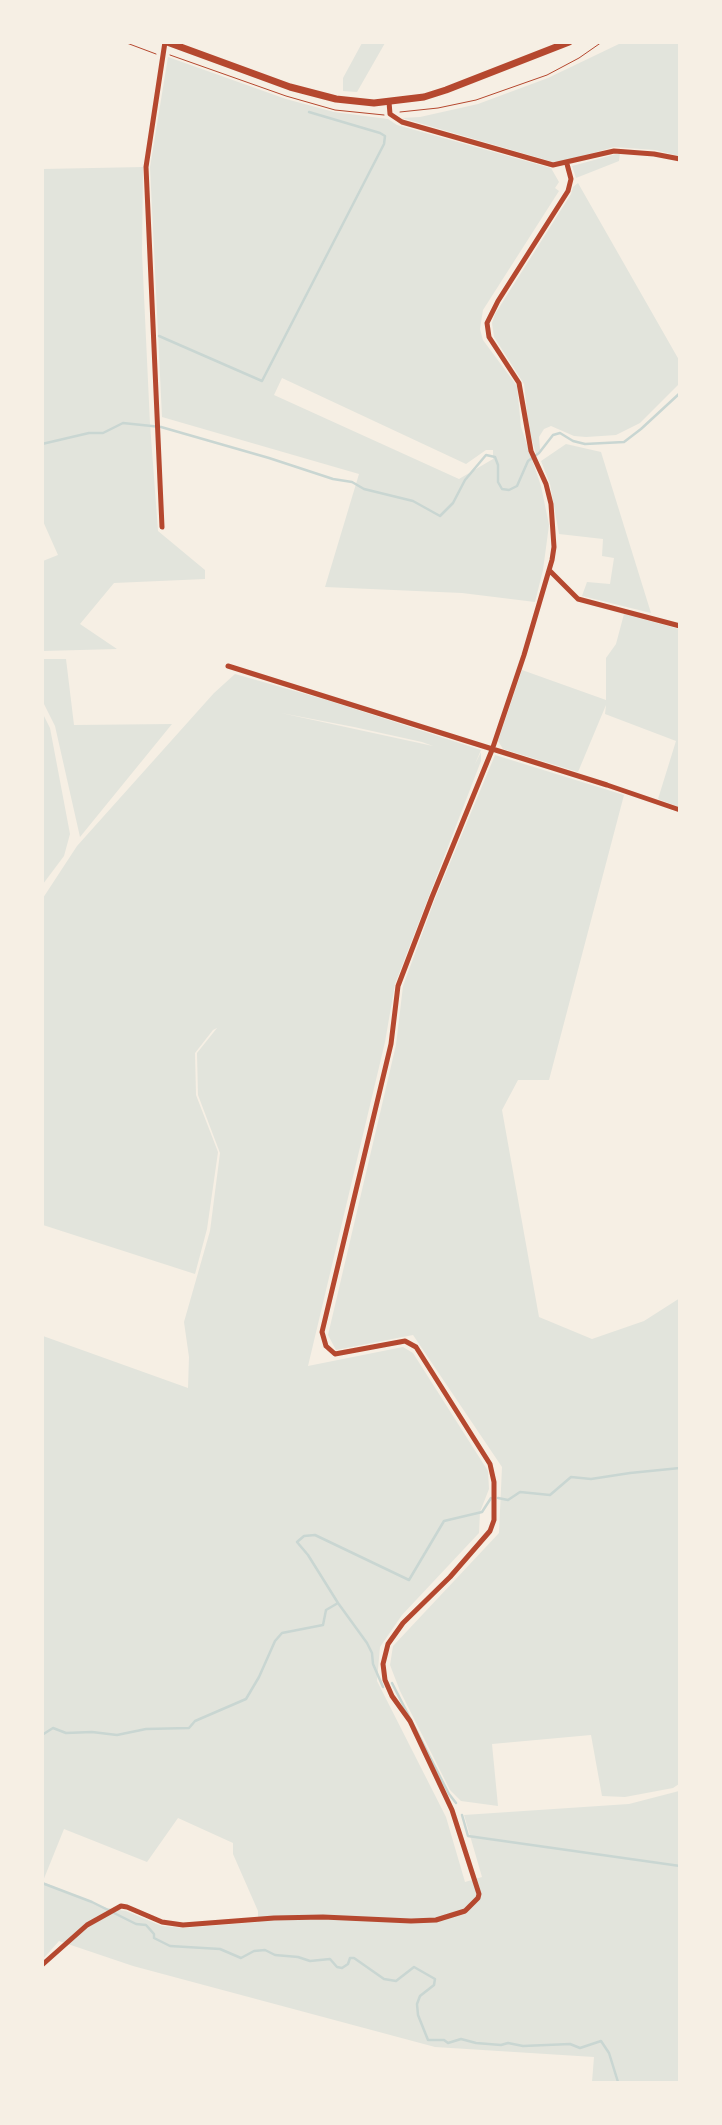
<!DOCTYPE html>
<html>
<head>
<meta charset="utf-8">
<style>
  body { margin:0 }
  #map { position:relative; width:722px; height:2125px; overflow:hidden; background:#f6efe4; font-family:"Fira Sans",sans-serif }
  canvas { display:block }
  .frame { position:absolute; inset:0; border:44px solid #f6efe4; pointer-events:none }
</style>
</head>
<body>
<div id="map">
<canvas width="722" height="2125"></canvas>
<div class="frame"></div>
</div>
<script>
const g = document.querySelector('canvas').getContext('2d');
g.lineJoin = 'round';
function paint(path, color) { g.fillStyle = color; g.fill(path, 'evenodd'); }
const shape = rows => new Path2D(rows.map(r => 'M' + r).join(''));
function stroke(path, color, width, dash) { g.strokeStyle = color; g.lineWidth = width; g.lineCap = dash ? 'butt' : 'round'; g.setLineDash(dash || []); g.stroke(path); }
const green = shape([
  [362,43,385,43,357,92,343,91,343,78],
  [621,43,679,43,679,156,655,150,614,147,565,161,553,162,402,118,420,117,478,104,548,78],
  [168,57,286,99,334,112,388,119,397,125,551,168,559,182,555,188,559,191,483,310,480,329,483,340,517,386,521,427,541,486,549,525,543,570,535,602,462,593,325,587,359,474,162,417,150,167],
  [282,378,466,464,486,450,493,450,493,459,459,479,274,395],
  [620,153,619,161,576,178,572,166],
  [143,167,142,253,150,424,158,531,205,570,205,579,114,583,80,624,117,649,43,651,43,561,58,555,42,519,43,169],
  [578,183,679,360,679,384,640,423,616,435,586,437,574,436,551,426,544,429,539,437,540,450,536,454,529,429,524,384,494,337,492,323,495,314,571,194,573,187],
  [566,444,601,452,651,613,582,596,587,582,610,584,614,558,602,556,603,539,559,534,550,484,541,461],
  [624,614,679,629,679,807,658,799,676,741,605,714,606,705,578,772,503,749,498,741,522,670,606,700,606,658,616,644],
  [43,659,66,659,74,725,172,724,80,837,55,726,43,702],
  [235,674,330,701,481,750,475,764,481,752,481,761,395,984,385,1042,308,1366,403,1347,413,1353,488,1471,489,1489,480,1512,479,1533,402,1615,380,1647,377,1681,446,1817,465,1882,482,1877,464,1815,629,1804,679,1791,679,2082,592,2082,594,2057,435,2047,133,1966,59,1941,43,1959,43,1882,107,1908,126,1911,162,1926,184,1928,258,1922,258,1911,233,1854,233,1843,178,1818,147,1862,64,1829,43,1881,43,1336,188,1388,189,1357,184,1322,210,1231,220,1153,198,1095,197,1053,217,1028,213,1030,195,1053,196,1095,218,1152,207,1229,195,1274,43,1225,43,898,77,846,214,693],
  [281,713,354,727,422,742,433,746],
  [43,714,50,728,70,834,64,856,43,884],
  [495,755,624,795,549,1080,518,1080,502,1110,539,1317,592,1339,644,1321,680,1298,679,1784,673,1788,625,1797,602,1796,591,1735,492,1744,498,1806,461,1801,450,1790,400,1691,390,1665,393,1646,499,1533,502,1467,413,1335,336,1350,328,1335,396,1045,403,986,435,899]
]);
const stream = shape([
  [159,336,262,381,384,144,385,136,380,133,309,112],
  [42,444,89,433,103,433,123,423,161,427,269,458,333,479,352,482,364,489,413,501,440,516,453,503,465,480,486,455,495,457,498,465,498,482,502,489,509,490,517,486,528,461,539,453,553,435,560,433,573,441,585,444,624,442,641,429,680,393],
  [498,1498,508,1500,520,1492,550,1495,571,1477,591,1479,630,1473,680,1468],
  [338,1603,308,1555,297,1542,304,1536,315,1535,409,1580,444,1521,482,1512,491,1498],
  [392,1683,449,1794,456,1803],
  [42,1735,53,1728,66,1733,92,1732,117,1735,146,1729,189,1728,195,1721,246,1699,259,1677,275,1641,282,1633,323,1625,326,1610,338,1603,367,1643,372,1653,373,1664,383,1687],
  [462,1815,468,1836,680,1866],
  [42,1883,92,1902,136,1924,146,1925,154,1934,154,1938,170,1946,220,1949,241,1958,254,1951,265,1950,275,1955,298,1957,310,1961,330,1959,337,1967,342,1968,348,1964,350,1958,354,1958,384,1979,396,1981,414,1967,435,1979,434,1985,420,1996,417,2004,418,2015,428,2040,444,2040,448,2043,461,2039,476,2043,501,2045,508,2043,523,2046,570,2044,580,2048,601,2041,609,2053,618,2082]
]);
const path = shape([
  [124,42,156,54],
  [170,55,286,96,335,110,384,115],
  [400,112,438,108,476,100,547,75,579,58,602,42]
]);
const minor = shape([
  [389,102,390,114,402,122,553,165,614,151,654,154,680,159],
  [162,527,146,167,165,42],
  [549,570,578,599,680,626],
  [228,666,607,785,680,810],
  [42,1965,87,1925,121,1906,127,1907,162,1922,183,1925,274,1918,323,1917,411,1921,436,1920,465,1911,478,1898,479,1894,452,1810,410,1721,392,1696,385,1680,383,1664,388,1644,403,1623,450,1577,490,1531,494,1520,494,1482,490,1464,416,1347,405,1341,335,1354,326,1346,322,1332,391,1044,398,986,432,897,492,750,524,655,552,560,554,547,551,504,546,484,531,451,519,383,489,337,487,323,498,301,568,191,571,179,567,164]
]);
const secondary = shape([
  [167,42,290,87,336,99,374,103,424,97,446,90,569,42]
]);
paint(green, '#e2e4dc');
stroke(stream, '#c9d6d2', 2.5);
stroke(path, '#b5482f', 1);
stroke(minor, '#b5482f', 5);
stroke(secondary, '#b5482f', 7);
</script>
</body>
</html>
